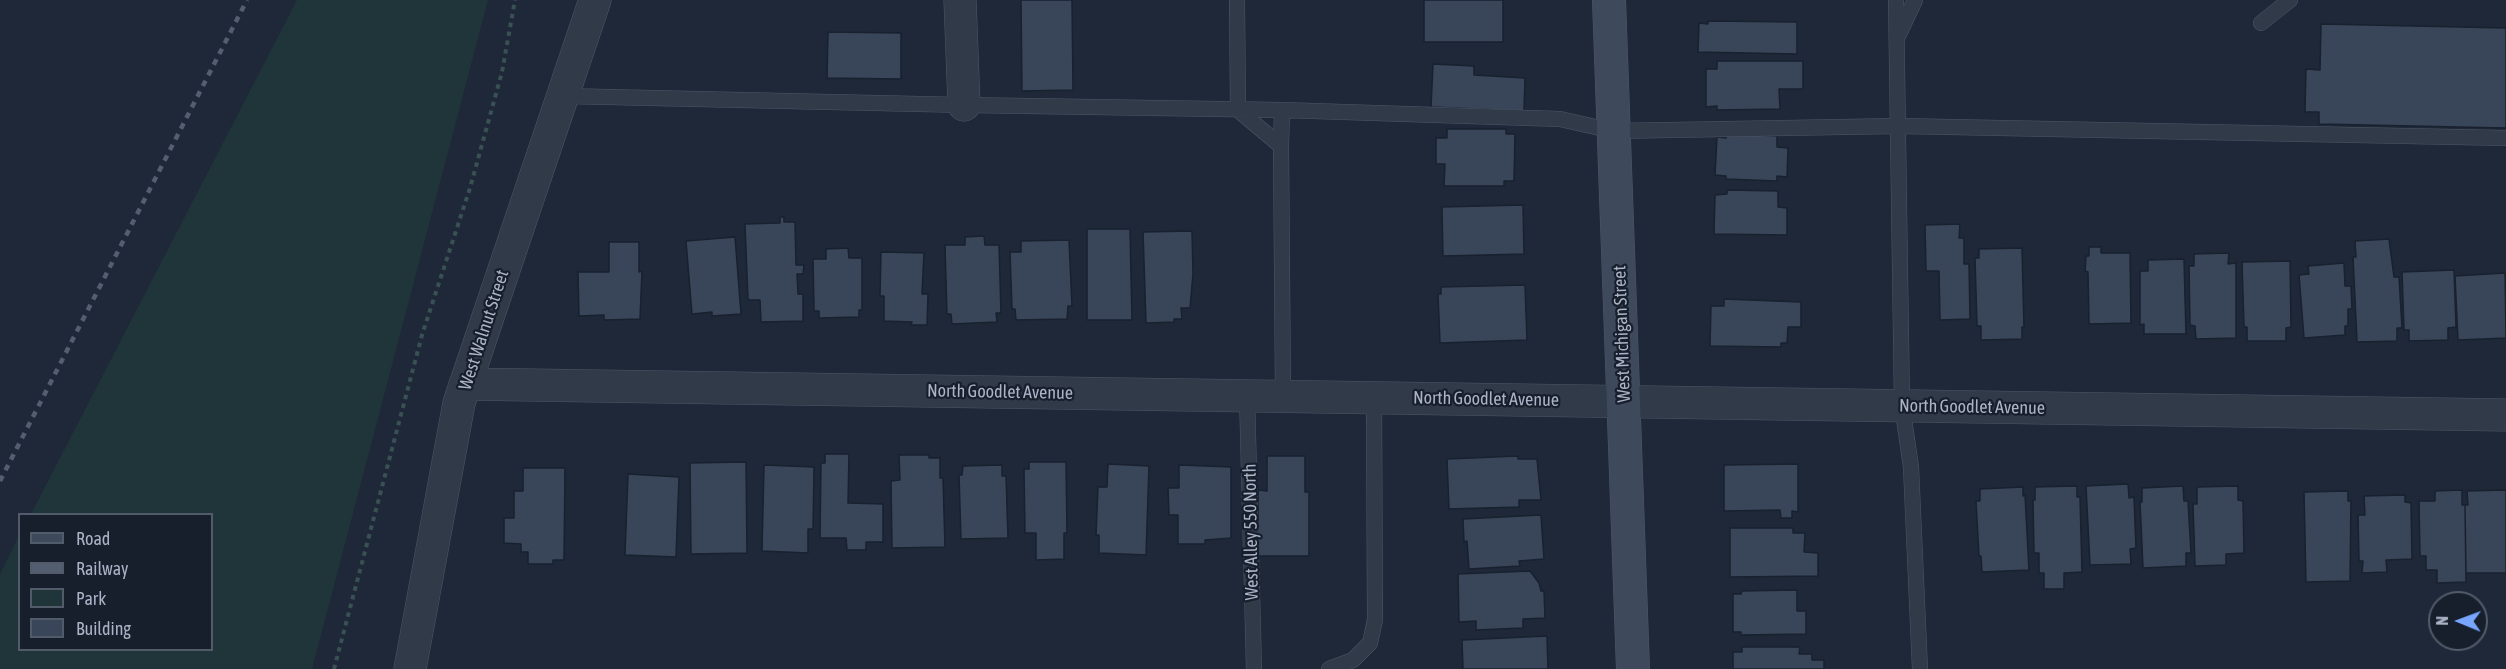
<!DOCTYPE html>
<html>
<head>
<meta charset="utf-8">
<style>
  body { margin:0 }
  #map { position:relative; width:2506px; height:669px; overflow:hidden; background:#1e2838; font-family:"Asap Condensed",sans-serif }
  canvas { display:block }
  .legend { position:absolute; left:18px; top:513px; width:195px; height:138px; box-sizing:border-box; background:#171f2d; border:2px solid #525b6a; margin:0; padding:8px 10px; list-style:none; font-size:18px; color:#abb4c6 }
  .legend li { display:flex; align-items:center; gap:12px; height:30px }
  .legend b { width:30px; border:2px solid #525b6a }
  .north { position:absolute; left:2428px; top:591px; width:60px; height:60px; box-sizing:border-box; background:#171f2d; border:2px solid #525b6a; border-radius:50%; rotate:271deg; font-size:16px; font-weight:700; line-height:24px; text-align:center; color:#abb4c6 }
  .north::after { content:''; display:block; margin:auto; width:21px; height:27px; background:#77a5ff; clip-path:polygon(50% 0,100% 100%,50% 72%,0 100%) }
</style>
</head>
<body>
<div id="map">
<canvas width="2506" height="669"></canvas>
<ul class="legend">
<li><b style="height:8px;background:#3f495c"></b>Road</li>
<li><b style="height:8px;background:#535e70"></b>Railway</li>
<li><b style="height:16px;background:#20353a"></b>Park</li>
<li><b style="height:16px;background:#394659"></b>Building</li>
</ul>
<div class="north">N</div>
</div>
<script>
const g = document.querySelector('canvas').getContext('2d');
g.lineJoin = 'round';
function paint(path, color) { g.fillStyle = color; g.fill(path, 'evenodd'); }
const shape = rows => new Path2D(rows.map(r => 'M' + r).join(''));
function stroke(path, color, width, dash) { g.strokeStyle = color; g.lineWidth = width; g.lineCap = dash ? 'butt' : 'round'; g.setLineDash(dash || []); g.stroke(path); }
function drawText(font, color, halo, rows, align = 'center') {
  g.font = font + ' "Asap Condensed",sans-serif'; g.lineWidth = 4.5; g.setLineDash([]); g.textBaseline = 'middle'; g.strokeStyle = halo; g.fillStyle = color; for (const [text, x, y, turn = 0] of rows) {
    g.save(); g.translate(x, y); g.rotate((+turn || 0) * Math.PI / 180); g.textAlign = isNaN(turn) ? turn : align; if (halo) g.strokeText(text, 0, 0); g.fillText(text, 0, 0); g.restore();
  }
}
const green = shape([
  [297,0,488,0,312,669,0,669,0,574,19,536,20,650,212,650,212,514,31,514]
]);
const building = shape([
  [1021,0,1072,0,1073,90,1022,91,1021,0],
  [1424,0,1503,0,1503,42,1424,42,1424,0],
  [1708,21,1797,22,1797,54,1698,52,1699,23,1708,24,1708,21],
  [2321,24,2506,28,2506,128,2319,124,2319,112,2305,112,2306,69,2320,70,2321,24],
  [828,32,901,33,901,79,827,78,828,32],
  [1717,61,1803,61,1803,89,1779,89,1780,109,1717,110,1717,106,1706,107,1706,69,1717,69,1717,61],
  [1433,64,1474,66,1474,75,1525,78,1524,111,1431,107,1433,64],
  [1447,129,1506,129,1506,134,1515,134,1514,181,1504,181,1504,186,1444,186,1445,164,1436,164,1436,138,1447,138,1447,129],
  [1726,134,1777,136,1777,147,1788,148,1787,177,1777,176,1777,181,1726,179,1726,176,1715,175,1717,137,1726,138,1726,134],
  [1727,190,1778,191,1778,207,1787,208,1787,235,1714,234,1715,195,1727,194,1727,190],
  [1523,205,1524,254,1443,256,1442,207,1523,205],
  [780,217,784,217,784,222,795,222,796,265,804,265,803,274,797,274,798,294,803,294,803,321,761,322,760,300,748,300,745,224,780,223,780,217],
  [1960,224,1959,238,1964,238,1964,264,1969,264,1970,319,1940,320,1939,271,1926,271,1925,225,1960,224],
  [1087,229,1130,229,1132,320,1087,320,1087,229],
  [1192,231,1193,274,1190,308,1181,308,1182,319,1174,319,1174,322,1146,323,1143,232,1192,231],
  [984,236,985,245,999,245,1001,313,996,313,997,322,952,324,951,314,947,314,945,245,965,245,965,237,984,236],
  [735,237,741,314,712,316,712,312,692,314,686,241,735,237],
  [2389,239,2394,277,2399,277,2402,328,2397,328,2397,341,2357,342,2353,257,2356,257,2355,241,2389,239],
  [1069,240,1072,306,1068,306,1067,319,1016,320,1015,309,1012,309,1010,252,1021,252,1021,241,1069,240],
  [609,242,639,242,639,272,642,271,640,319,604,320,604,315,579,316,578,272,609,272,609,242],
  [2089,247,2101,247,2101,253,2130,253,2131,323,2089,324,2088,272,2085,271,2086,256,2089,256,2089,247],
  [848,248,849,258,862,258,862,310,859,310,859,317,819,318,819,311,814,311,813,259,826,259,826,249,848,248],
  [2022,248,2024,327,2022,327,2022,339,1981,340,1981,326,1977,326,1975,258,1979,258,1979,249,2022,248],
  [881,252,924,253,922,294,928,294,927,325,911,325,912,322,884,321,884,296,880,296,881,252],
  [2229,253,2228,264,2236,263,2236,338,2196,339,2195,326,2190,325,2189,266,2194,266,2194,254,2229,253],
  [2184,259,2186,334,2144,334,2144,324,2140,325,2140,271,2148,271,2148,260,2184,259],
  [2290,261,2291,327,2286,328,2286,341,2247,341,2247,327,2244,327,2242,262,2290,261],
  [2344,263,2345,286,2351,286,2352,309,2348,309,2348,326,2345,326,2345,335,2304,338,2299,275,2309,274,2308,266,2344,263],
  [2454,270,2456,327,2448,328,2448,340,2409,341,2409,330,2404,330,2402,272,2454,270],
  [2505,273,2506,338,2458,340,2455,276,2505,273],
  [1525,285,1527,340,1440,343,1438,294,1441,294,1441,287,1525,285],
  [1724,299,1801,302,1801,327,1788,327,1787,343,1781,343,1781,347,1710,346,1711,306,1724,306,1724,299],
  [825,454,849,454,848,503,883,504,883,542,866,542,866,550,847,550,846,538,820,538,821,463,825,463,825,454],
  [899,455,929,455,929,458,940,458,940,478,943,478,945,547,892,548,891,481,900,480,899,455],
  [1267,456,1305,456,1305,492,1309,492,1309,556,1258,556,1258,490,1267,491,1267,456],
  [1518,456,1518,459,1537,459,1541,500,1519,500,1519,507,1449,509,1447,459,1518,456],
  [746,462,747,553,691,554,690,463,746,462],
  [1029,462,1066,462,1067,533,1064,533,1064,559,1036,560,1036,533,1025,533,1024,469,1029,469,1029,462],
  [1108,464,1149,466,1146,555,1099,553,1099,535,1096,535,1098,487,1107,487,1108,464],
  [1798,464,1798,512,1792,511,1792,518,1781,518,1780,510,1724,511,1724,465,1798,464],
  [764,465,814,467,813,529,808,529,808,553,762,551,764,465],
  [1002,465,1002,476,1006,476,1008,538,961,539,959,475,962,475,963,466,1002,465],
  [1179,465,1231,467,1231,538,1205,540,1205,544,1178,544,1178,515,1169,515,1168,488,1179,488,1179,465],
  [523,468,565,468,564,560,553,560,553,564,528,564,528,552,521,552,521,544,504,543,504,518,514,518,514,491,523,491,523,468],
  [628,474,679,477,676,557,625,555,628,474],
  [2128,484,2129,498,2134,497,2136,548,2130,549,2131,564,2090,565,2086,486,2128,484],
  [2077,486,2077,497,2080,497,2082,572,2064,573,2064,589,2044,589,2044,573,2039,573,2039,553,2034,553,2033,500,2035,500,2035,487,2077,486],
  [2183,486,2184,501,2188,501,2191,553,2186,553,2186,566,2143,568,2140,502,2142,502,2142,488,2183,486],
  [2238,486,2238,500,2243,501,2244,553,2226,554,2226,565,2195,566,2193,504,2197,504,2197,487,2238,486],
  [2023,487,2023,496,2025,495,2029,570,1982,572,1981,556,1979,556,1976,501,1980,501,1980,489,2023,487],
  [2462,490,2462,505,2465,505,2466,582,2437,583,2437,570,2426,570,2426,556,2420,556,2419,501,2435,501,2435,491,2462,490],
  [2506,490,2506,573,2466,573,2465,505,2468,505,2467,491,2506,490],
  [2348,491,2348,501,2351,501,2350,581,2306,582,2304,492,2348,491],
  [2405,495,2405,502,2411,503,2412,559,2386,560,2387,572,2362,573,2363,561,2359,561,2358,515,2365,515,2364,496,2405,495],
  [1541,515,1544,559,1519,561,1520,566,1469,569,1467,541,1464,542,1463,519,1541,515],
  [1730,528,1793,528,1793,533,1805,533,1804,552,1818,553,1818,576,1730,577,1730,528],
  [1530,571,1539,583,1541,591,1544,591,1545,618,1523,619,1523,628,1476,630,1476,621,1459,622,1458,574,1530,571],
  [1797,590,1797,611,1806,611,1806,634,1741,635,1741,632,1733,632,1733,594,1741,594,1742,591,1797,590],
  [1547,636,1548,669,1463,669,1462,640,1547,636],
  [1742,647,1800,647,1799,654,1812,654,1812,660,1824,660,1824,669,1733,669,1733,652,1742,652,1742,647]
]);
const path = shape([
  [334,669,422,335,470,188,502,72,515,0]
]);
const service = shape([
  [1237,0,1238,110,1281,146,1282,110],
  [1896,0,1902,405,1911,467,1920,669],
  [2261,23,2290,0],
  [1899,34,1915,0],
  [563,96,964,105,1282,110,1560,119,1613,131,1899,126,2506,138],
  [1281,146,1283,396],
  [1247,395,1254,669],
  [1329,669,1353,660,1370,643,1375,620,1374,397]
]);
const minor = shape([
  [960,0,964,105],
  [465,384,2506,415],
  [410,669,459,403,595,0]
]);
const secondary = shape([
  [1609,0,1633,669]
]);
const rail = shape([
  [0,481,247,0]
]);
const streetNames = [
  ["West Walnut Street",484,330,-72],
  ["West Michigan Street",1622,334,-92],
  ["North Goodlet Avenue",1000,392,1],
  ["North Goodlet Avenue",1486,399,1],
  ["North Goodlet Avenue",1972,407,1],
  ["West Alley 550 North",1251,532,-91]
];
paint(green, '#20353a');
paint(building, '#394659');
stroke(building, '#19212f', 1.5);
stroke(service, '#4f5767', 16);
stroke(minor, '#4f5767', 33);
stroke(secondary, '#4f5767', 34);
stroke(path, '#3a5154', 4, [4.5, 4.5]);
stroke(service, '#313a49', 15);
stroke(minor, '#313a49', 32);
stroke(secondary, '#3f495c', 33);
stroke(rail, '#535e70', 4.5, [6, 6]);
drawText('18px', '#abb4c6', '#171f2d', streetNames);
</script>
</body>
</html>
